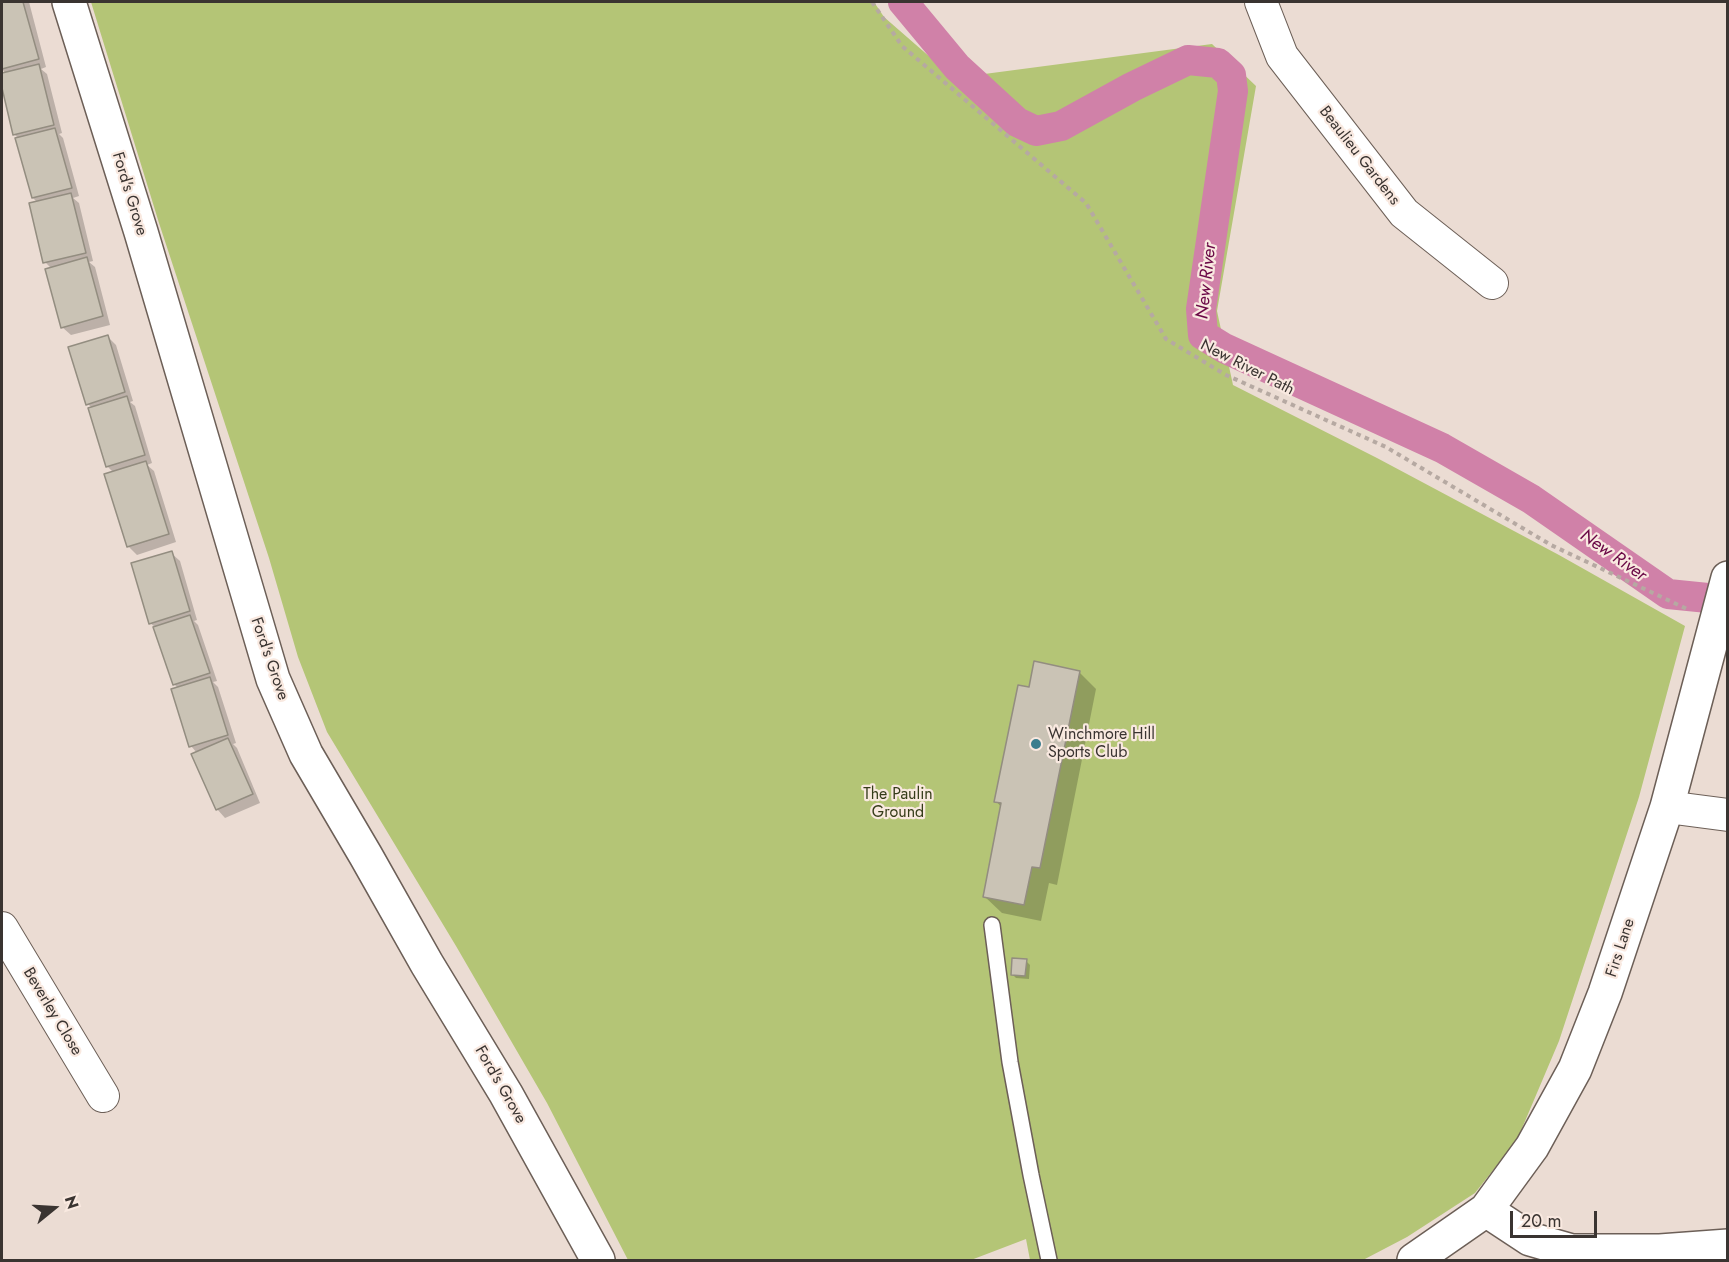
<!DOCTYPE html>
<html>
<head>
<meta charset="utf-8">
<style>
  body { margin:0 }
  #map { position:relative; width:1729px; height:1262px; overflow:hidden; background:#ebdcd3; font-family:Jost,sans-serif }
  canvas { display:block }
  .frame { position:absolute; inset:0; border:3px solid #3a3431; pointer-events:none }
  .north { position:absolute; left:24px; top:1178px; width:60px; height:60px; -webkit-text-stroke:4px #f9e9e0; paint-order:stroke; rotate:72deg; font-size:16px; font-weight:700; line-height:24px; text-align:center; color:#3a3431 }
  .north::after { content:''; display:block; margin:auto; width:21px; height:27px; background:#3a3431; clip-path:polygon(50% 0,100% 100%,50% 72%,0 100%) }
  .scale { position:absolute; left:1510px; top:1211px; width:87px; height:27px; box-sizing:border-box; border:3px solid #3a3431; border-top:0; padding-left:8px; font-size:18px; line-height:21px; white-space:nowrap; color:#3a3431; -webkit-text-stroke:4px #f9e9e0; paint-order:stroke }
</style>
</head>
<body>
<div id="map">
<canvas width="1729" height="1262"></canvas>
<div class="frame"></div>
<div class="north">N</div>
<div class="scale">20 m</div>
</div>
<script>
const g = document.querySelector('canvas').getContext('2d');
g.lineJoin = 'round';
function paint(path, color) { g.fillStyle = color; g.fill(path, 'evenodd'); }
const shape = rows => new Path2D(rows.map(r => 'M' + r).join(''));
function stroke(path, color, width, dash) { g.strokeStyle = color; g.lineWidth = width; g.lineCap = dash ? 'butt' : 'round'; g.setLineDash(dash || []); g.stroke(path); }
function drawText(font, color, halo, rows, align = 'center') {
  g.font = font + ' Jost,sans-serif'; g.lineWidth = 4.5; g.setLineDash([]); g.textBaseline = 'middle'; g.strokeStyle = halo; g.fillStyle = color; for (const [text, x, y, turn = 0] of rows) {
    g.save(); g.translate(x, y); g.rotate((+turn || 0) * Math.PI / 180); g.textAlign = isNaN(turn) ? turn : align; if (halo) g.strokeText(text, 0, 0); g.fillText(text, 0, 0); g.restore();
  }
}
const green = shape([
  [91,2,874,2,884,17,954,78,1212,44,1256,86,1217,311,1233,385,1377,458,1559,555,1685,626,1639,797,1559,1041,1517,1140,1475,1193,1407,1237,1363,1260,1030,1260,1026,1239,971,1260,628,1260,547,1103,456,946,327,732,298,657,269,558,159,223]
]);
const shadow = shape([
  [2,2,29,2,46,67,41,69,47,74,62,133,59,134,63,138,79,196,73,198,79,203,93,261,89,262,95,267,110,325,71,335,62,327,51,268,45,262,38,203,33,198,19,139,15,135,2,82,2,75,6,74,2,69],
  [107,336,116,345,133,401,130,402,135,406,152,463,147,465,154,471,176,542,137,555,128,546,114,473,107,466,92,408,88,404],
  [171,553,180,561,197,620,194,621,198,625,217,681,213,682,218,687,236,743,233,744,237,748,260,803,225,818,217,809,197,753,191,746,179,689,174,684,155,627,150,623],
  [1079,672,1096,689,1057,885,1049,883,1041,921,1002,913,984,896,1002,808,996,801,1030,688],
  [1026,961,1030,965,1029,979,1016,978,1012,974]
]);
const canal = shape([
  [903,2,957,67,1017,122,1036,131,1061,126,1132,87,1188,60,1218,63,1231,75,1233,91,1201,309,1203,335,1224,348,1442,448,1531,499,1668,594,1728,600]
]);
const building = shape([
  [2,2,23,2,39,59,2,69,2,2],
  [39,64,54,125,13,135,2,88,2,73,39,64],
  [55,128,72,188,32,198,15,138,55,128],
  [71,193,86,253,43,263,29,203,71,193],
  [87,257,103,316,61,328,45,269,87,257],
  [108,335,125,392,86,405,68,347,108,335],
  [127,396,145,455,106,467,88,408,127,396],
  [146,461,169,534,127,547,104,474,146,461],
  [172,551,190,611,149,624,131,563,172,551],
  [190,615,210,673,173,685,153,627,190,615],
  [1034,661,1080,671,1040,868,1032,867,1024,905,983,897,1001,803,994,802,1018,685,1029,687,1034,661],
  [210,677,228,735,189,747,171,689,210,677],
  [228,738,253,794,216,810,191,754,228,738],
  [1012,958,1027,959,1025,976,1011,975,1012,958]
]);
const path = shape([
  [872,2,902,46,1086,203,1166,339,1226,375,1386,447,1551,545,1687,609]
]);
const lane = shape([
  [992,925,1010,1062,1031,1175,1049,1260]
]);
const street = shape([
  [1261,2,1282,56,1404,213,1492,283],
  [1667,807,1728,815],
  [2,928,103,1096]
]);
const secondary = shape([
  [69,2,141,232,273,679,306,754,366,856,427,964,506,1094,598,1260],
  [1486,1210,1530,1239,1572,1251,1660,1251,1728,1246],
  [1414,1260,1486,1210,1532,1147,1575,1069,1605,993,1667,807,1728,578]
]);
const markers = [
  [1036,744,6,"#3b7e8e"]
];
const streetNames = [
  ["Beaulieu Gardens",1359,156,52],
  ["Ford's Grove",129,194,73],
  ["New River Path",1247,368,27],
  ["Ford's Grove",269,659,71],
  ["Firs Lane",1621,948,-72],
  ["Beverley Close",52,1012,59],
  ["Ford's Grove",500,1085,60]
];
const poiNames = [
  ["Winchmore Hill",1048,735],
  ["Sports Club",1048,753]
];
const parkNames = [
  ["The Paulin",898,795],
  ["Ground",898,813]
];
const waterNames = [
  ["New River",1207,281,-84],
  ["New River",1613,556,35]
];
paint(green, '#b4c576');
paint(shadow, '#0003');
stroke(canal, '#d081a8', 30);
paint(building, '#cac3b5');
stroke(building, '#938d80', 1.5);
stroke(lane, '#6c5f57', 18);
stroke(street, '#6c5f57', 34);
stroke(secondary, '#6c5f57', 36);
stroke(path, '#b6a9a2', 4, [4.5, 4.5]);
stroke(lane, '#fff', 15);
stroke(street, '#fff', 32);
stroke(secondary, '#fff', 33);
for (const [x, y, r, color] of markers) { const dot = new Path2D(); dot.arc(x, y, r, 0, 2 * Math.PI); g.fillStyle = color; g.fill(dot); stroke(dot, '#f9e9e0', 2); }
drawText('16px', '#3a3431', '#f9e9e0', streetNames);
drawText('16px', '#3a3431', '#f9e9e0', poiNames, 'left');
drawText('16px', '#353c19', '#f9e9e0', parkNames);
drawText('italic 18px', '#6a0846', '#f9e9e0', waterNames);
</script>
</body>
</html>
